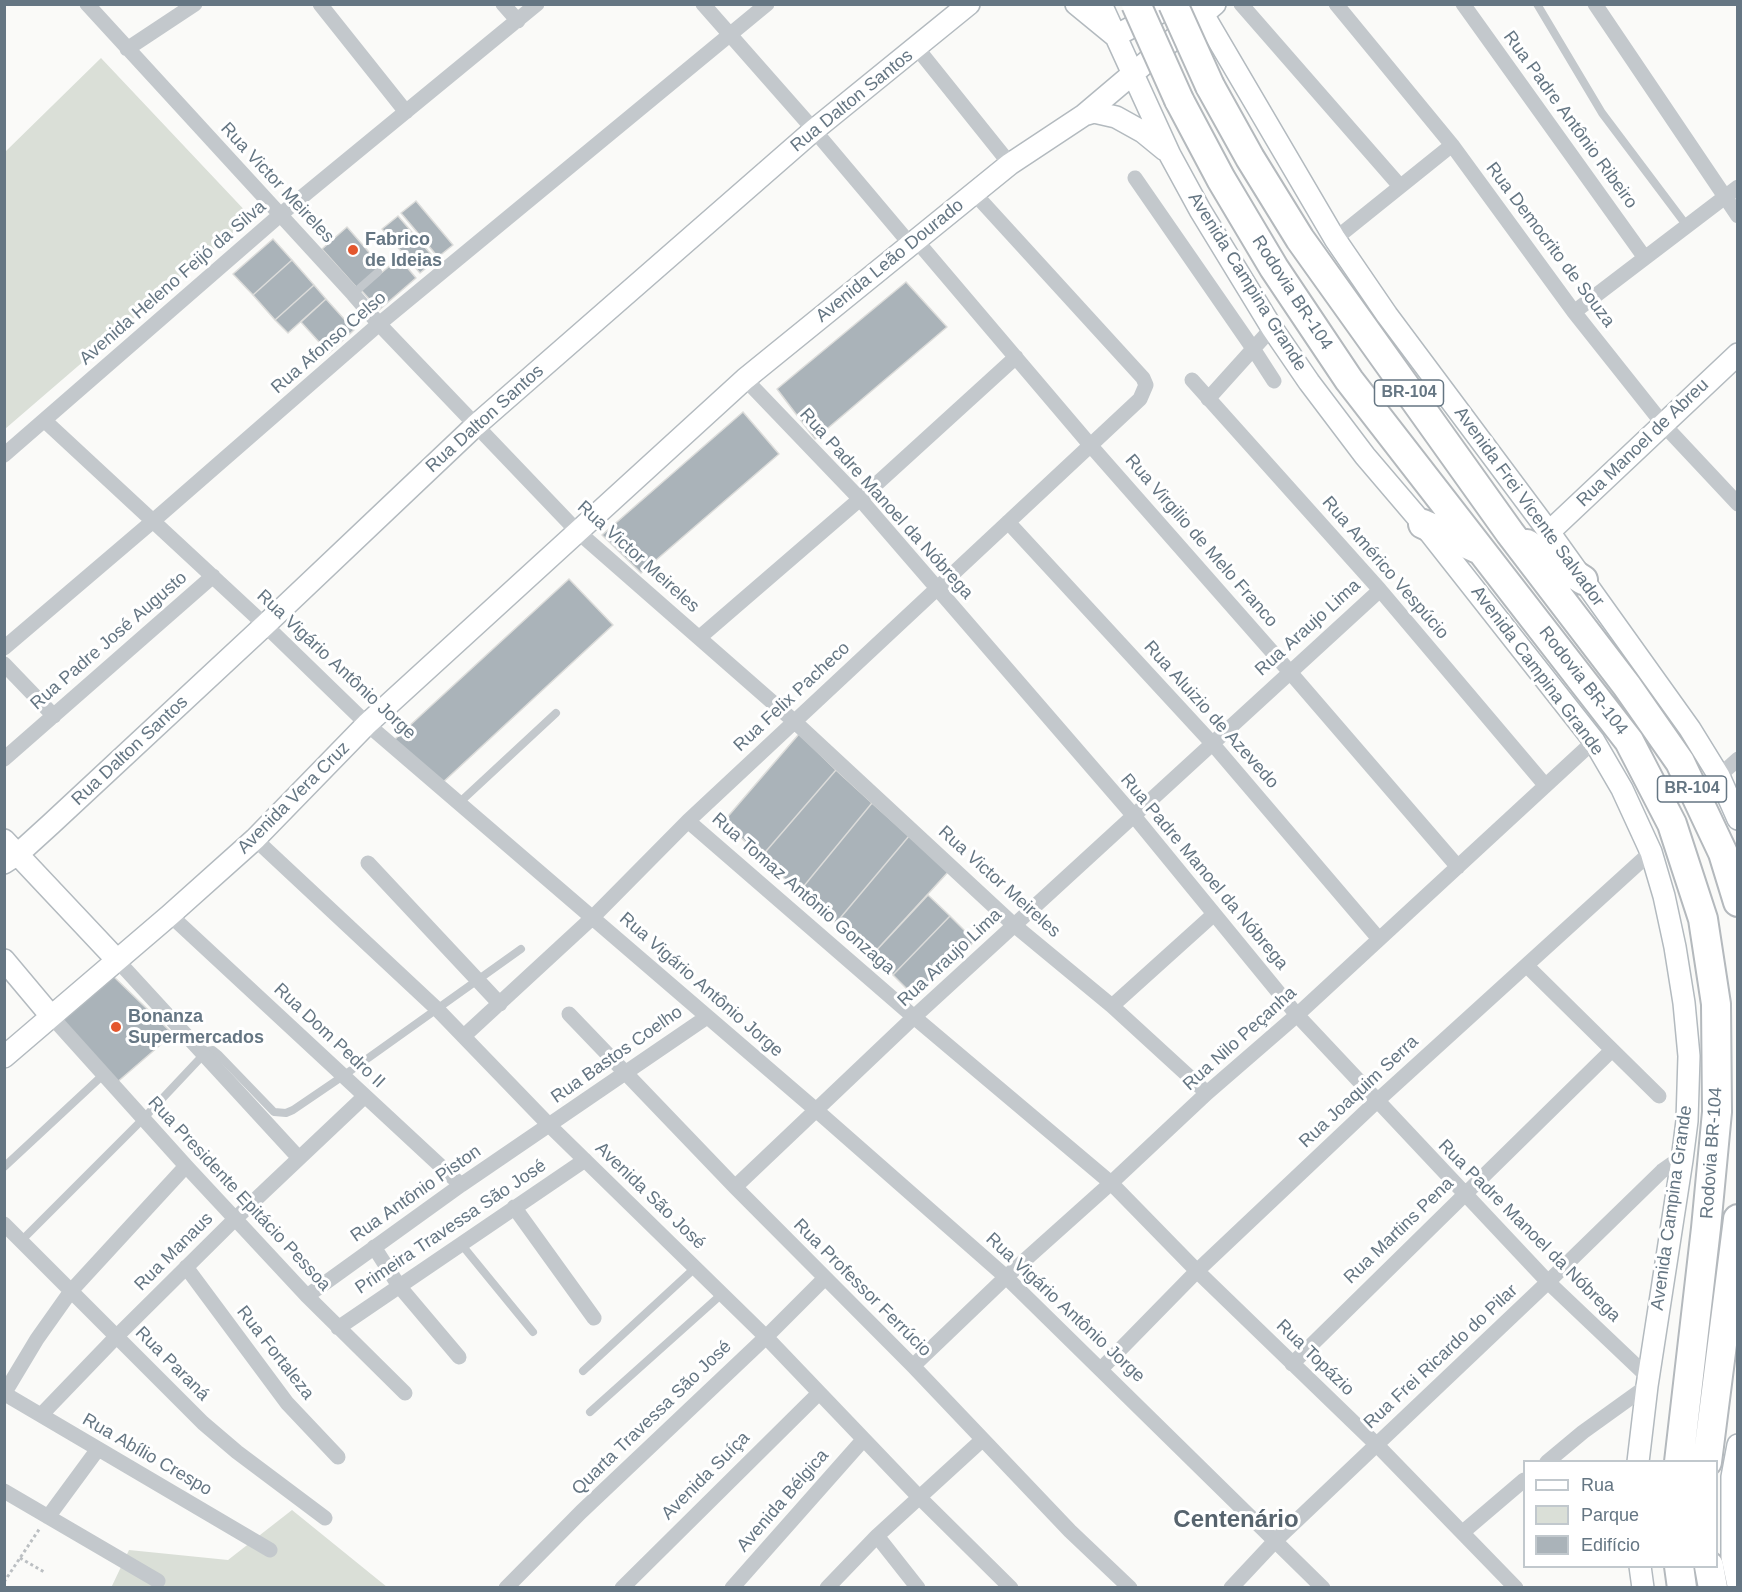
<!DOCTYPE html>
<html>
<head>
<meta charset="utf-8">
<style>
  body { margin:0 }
  #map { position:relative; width:1742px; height:1592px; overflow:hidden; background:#fafaf8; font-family:Arial,sans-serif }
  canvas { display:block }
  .frame { position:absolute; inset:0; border:6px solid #657683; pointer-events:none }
  .legend { position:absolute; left:1523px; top:1460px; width:195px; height:108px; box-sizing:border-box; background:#fff; border:2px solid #c1c8cd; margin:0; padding:8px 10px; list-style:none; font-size:18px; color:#657683 }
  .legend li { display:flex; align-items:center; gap:12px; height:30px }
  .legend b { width:30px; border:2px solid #c1c8cd }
</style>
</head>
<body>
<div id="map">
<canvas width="1742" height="1592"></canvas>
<div class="frame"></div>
<ul class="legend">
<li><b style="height:8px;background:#fff"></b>Rua</li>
<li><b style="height:16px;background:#dadfd7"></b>Parque</li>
<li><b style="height:16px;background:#aab3b9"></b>Edifício</li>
</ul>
</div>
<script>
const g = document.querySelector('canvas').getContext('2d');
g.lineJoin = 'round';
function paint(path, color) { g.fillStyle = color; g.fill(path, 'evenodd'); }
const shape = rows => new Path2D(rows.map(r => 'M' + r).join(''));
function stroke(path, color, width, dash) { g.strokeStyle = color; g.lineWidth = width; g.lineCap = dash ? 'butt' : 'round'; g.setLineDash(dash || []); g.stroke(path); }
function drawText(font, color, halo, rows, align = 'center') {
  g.font = font + ' Arial,sans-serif'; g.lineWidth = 6; g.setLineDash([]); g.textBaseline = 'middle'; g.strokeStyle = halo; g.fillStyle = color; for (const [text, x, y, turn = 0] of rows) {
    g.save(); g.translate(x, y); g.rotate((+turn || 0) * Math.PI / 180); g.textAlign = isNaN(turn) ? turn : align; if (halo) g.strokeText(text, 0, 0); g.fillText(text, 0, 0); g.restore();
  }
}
const green = shape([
  [101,58,251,217,5,429,5,152],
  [292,1510,387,1587,111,1588,129,1550,228,1560]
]);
const building = shape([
  [416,201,453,245,438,257,401,213,416,201],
  [398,216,436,260,420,273,382,229,398,216],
  [347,227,381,266,357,288,322,249,347,227],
  [273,239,292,260,253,295,233,274,273,239],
  [399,258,416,278,379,310,361,290,399,258],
  [292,260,314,285,275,320,253,295,292,260],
  [906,282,947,327,815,439,777,389,906,282],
  [314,285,326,299,288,333,275,320,314,285],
  [326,299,354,330,329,353,301,322,326,299],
  [743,412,779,454,641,573,602,535,743,412],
  [569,579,613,625,441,784,394,740,569,579],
  [799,734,836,770,761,857,724,821,799,734],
  [836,770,872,803,799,892,761,857,836,770],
  [872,803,909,836,836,923,799,892,872,803],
  [909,836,949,871,872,955,836,923,909,836],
  [928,895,950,916,893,975,872,955,928,895],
  [950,916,975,941,914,996,893,975,950,916],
  [111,974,173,1034,115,1084,61,1020,111,974]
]);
const path = shape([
  [20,1558,46,1573],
  [4,1582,40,1528]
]);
const lane = shape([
  [1537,4,1602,113,1687,226],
  [353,294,378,272],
  [459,803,556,713],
  [4,1167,103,1075],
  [21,1241,143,1119,207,1051,213,1050,218,1054,274,1112,286,1113,293,1110,343,1076,521,949],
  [461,1244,533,1332],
  [583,1371,696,1267],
  [590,1412,723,1293]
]);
const street = shape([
  [87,4,353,294,379,324,577,531,795,722,1014,925,1112,1006,1207,1093],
  [320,4,406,112],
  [503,4,518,21],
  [703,4,814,130,911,245],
  [1241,4,1399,185],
  [1336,4,1452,145,1574,312,1663,424,1738,504],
  [1463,4,1645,258],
  [1595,4,1738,216],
  [917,48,1010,164],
  [127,49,195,4],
  [1135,178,1254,350,1274,381],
  [1335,239,1452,145],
  [916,240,1091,446,1289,671,1458,867],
  [1574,312,1738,187],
  [745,379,860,499,1134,816,1297,1015,1548,1282,1648,1377],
  [1192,380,1380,590,1545,785],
  [1208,399,1272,328],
  [45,421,265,625,367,724,816,1110,1006,1277,1323,1588],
  [4,455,280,215,537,4],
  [1008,522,1211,742,1379,939],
  [700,637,860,499,1016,357],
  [4,648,153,521,379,324,767,4],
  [4,664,54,716],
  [4,759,213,576],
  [1719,776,1738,759],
  [688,821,914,1017,1111,1183,1197,1271,1376,1444,1516,1588],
  [255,839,437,1009,550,1126,766,1337,919,1497,1011,1588],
  [368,863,500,1004],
  [170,915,461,1185],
  [117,960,298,1157],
  [1527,966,1659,1096],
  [1112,1006,1213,915],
  [569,1014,735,1187,913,1366,1070,1531,1130,1588],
  [51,1016,186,1166,307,1296,405,1393],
  [464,1036,592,918,688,821,1140,399,1146,385,1143,378,974,193],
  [735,1187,914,1017,1380,590],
  [514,1207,594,1318],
  [4,1224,203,1423,237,1452,325,1518],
  [374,1247,399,1286,459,1357],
  [186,1267,287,1403,338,1457],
  [307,1296,461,1185,707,1017],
  [338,1328,585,1160],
  [1292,1364,1611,1051],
  [913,1366,1006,1277,1111,1183,1207,1093,1297,1015,1594,741],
  [1101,1369,1197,1271,1377,1101,1651,852],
  [4,1394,37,1339,71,1291,186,1166],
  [5,1394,270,1550],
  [41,1415,117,1336,236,1218,365,1096],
  [1547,1462,1583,1432,1647,1386],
  [4,1491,158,1581],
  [48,1517,98,1449],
  [1463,1532,1524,1480],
  [877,1536,918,1588],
  [506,1588,581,1512,766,1337,825,1278],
  [622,1588,819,1393],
  [732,1588,863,1440],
  [827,1588,877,1536,982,1440],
  [1231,1588,1275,1541,1548,1282,1662,1171,1672,1164,1682,1160]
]);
const secondary = shape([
  [1076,4,1115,36,1176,4],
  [1101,4,1170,155,1200,210,1272,328,1309,382,1365,456,1423,524,1594,741,1622,789,1651,852,1664,896,1675,947,1684,1003,1689,1056,1687,1121,1682,1160,1647,1386,1638,1462],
  [1197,4,1335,239,1387,315,1549,532,1690,729,1719,776,1738,819],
  [1084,115,1094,112,1116,117,1143,132,1165,150],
  [1549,532,1738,354],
  [4,840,117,960],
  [4,863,18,854,51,824,265,625,475,426,814,130,969,4],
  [4,960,51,1016],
  [4,1057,170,915,255,839,367,724,745,379,1010,164,1084,115,1215,4],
  [1738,1445,1732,1477,1732,1557,1738,1585],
  [1640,1566,1643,1588]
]);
const highway = shape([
  [1210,86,1250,158,1300,239,1510,533,1627,686,1680,762,1723,853,1738,902],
  [1179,100,1221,179,1274,268,1349,380,1629,741,1672,824,1703,919,1716,1004,1717,1112,1706,1228,1679,1462],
  [1423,524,1478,549],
  [1527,544,1583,580],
  [1707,1462,1738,1219],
  [1679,1566,1682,1588],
  [1709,1566,1713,1588]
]);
const highwayBridge = shape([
  [1136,4,1179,100],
  [1173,4,1210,86]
]);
const markers = [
  [353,250,6,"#e4572e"],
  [116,1027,6,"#e4572e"]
];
const shields = [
  [1409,393,69],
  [1692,789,69]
];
const shieldNames = [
  ["BR-104",1409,393],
  ["BR-104",1692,789]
];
const streetNames = [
  ["Rua Dalton Santos",852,101,-39],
  ["Rua Padre Antônio Ribeiro",1570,120,54],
  ["Rua Victor Meireles",277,183,47],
  ["Rua Democrito de Souza",1550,245,53],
  ["Avenida Leão Dourado",890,261,-39],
  ["Avenida Campina Grande",1247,282,58],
  ["Avenida Heleno Feijó da Silva",173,283,-41],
  ["Rodovia BR-104",1292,293,57],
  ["Rua Afonso Celso",329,343,-41],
  ["Rua Dalton Santos",485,419,-42],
  ["Rua Manoel de Abreu",1643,443,-44],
  ["Rua Padre Manoel da Nóbrega",886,504,48],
  ["Avenida Frei Vicente Salvador",1529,507,54],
  ["Rua Virgilio de Melo Franco",1201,541,49],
  ["Rua Victor Meireles",638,557,42],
  ["Rua Américo Vespúcio",1385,568,49],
  ["Rua Araujo Lima",1308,628,-42],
  ["Rua Padre José Augusto",109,641,-41],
  ["Rua Vigário Antônio Jorge",336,665,43],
  ["Avenida Campina Grande",1537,671,53],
  ["Rodovia BR-104",1583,681,52],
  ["Rua Felix Pacheco",792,697,-43],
  ["Rua Aluizio de Azevedo",1211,715,48],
  ["Rua Dalton Santos",130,751,-43],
  ["Avenida Vera Cruz",294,798,-45],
  ["Rua Padre Manoel da Nóbrega",1204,872,50],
  ["Rua Victor Meireles",999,882,42],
  ["Rua Tomaz Antônio Gonzaga",803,894,41],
  ["Rua Araujo Lima",950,958,-43],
  ["Rua Vigário Antônio Jorge",701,985,41],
  ["Rua Dom Pedro II",329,1036,43],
  ["Rua Nilo Peçanha",1240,1039,-42],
  ["Rua Bastos Coelho",617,1055,-35],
  ["Rua Joaquim Serra",1359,1092,-43],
  ["Rodovia BR-104",1712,1153,-86],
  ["Rua Presidente Epitácio Pessoa",239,1194,47],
  ["Rua Antônio Piston",416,1194,-35],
  ["Avenida São José",650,1196,44],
  ["Avenida Campina Grande",1672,1208,-82],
  ["Primeira Travessa São José",451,1227,-34],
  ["Rua Martins Pena",1399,1231,-44],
  ["Rua Padre Manoel da Nóbrega",1529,1231,45],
  ["Rua Manaus",174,1252,-45],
  ["Rua Professor Ferrúcio",862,1288,45],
  ["Rua Vigário Antônio Jorge",1065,1308,43],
  ["Rua Fortaleza",275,1353,52],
  ["Rua Frei Ricardo do Pilar",1441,1357,-43],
  ["Rua Topázio",1315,1358,44],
  ["Rua Paraná",172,1364,45],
  ["Quarta Travessa São José",652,1418,-44],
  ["Rua Abílio Crespo",147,1455,30],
  ["Avenida Suíça",706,1476,-45],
  ["Avenida Bélgica",783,1501,-49]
];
const poiNames = [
  ["Fabrico",365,240],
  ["de Ideias",365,261],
  ["Bonanza",128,1017],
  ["Supermercados",128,1038]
];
const districtNames = [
  ["Centenário",1236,1520]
];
paint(green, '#dadfd7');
paint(building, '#aab3b9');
stroke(building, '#dcdcda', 1.5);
stroke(secondary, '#b3babf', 24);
stroke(highway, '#b4b9bd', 32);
stroke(path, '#bbbfc2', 3, [3, 3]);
stroke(lane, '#c3c8cc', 8);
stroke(street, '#c3c8cc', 15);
stroke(secondary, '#fff', 21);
stroke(highway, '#fff', 28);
stroke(highwayBridge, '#b4b9bd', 32, []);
stroke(highwayBridge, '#fff', 28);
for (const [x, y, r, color] of markers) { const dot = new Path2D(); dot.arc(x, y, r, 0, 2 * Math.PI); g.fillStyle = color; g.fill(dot); stroke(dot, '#fff', 2); }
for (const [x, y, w] of shields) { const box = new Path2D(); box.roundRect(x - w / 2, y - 13, w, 26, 4.5); g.fillStyle = '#fff'; g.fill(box); stroke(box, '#657683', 1.5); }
drawText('bold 16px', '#657683', null, shieldNames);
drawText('18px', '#657683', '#fff', streetNames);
drawText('bold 18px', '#657683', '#fff', poiNames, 'left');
drawText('bold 24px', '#57646e', '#fff', districtNames);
</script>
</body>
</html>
